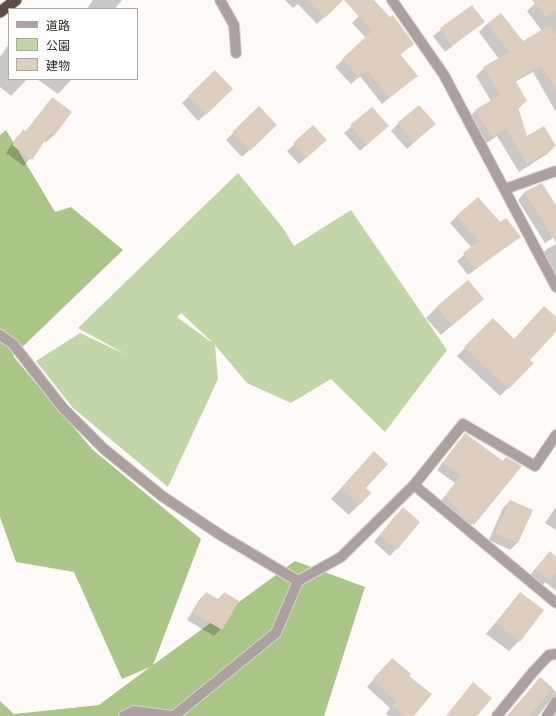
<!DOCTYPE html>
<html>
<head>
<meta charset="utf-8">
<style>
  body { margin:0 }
  #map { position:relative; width:556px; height:716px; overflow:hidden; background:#fefaf7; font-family:Raleway,"Noto Sans JP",sans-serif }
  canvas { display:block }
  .legend { position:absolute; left:8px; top:8px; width:130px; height:72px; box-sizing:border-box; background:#fff; border:1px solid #aba9a7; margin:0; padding:5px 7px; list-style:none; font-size:12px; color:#2e2822 }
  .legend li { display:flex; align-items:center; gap:8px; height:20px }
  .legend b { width:20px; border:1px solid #aba9a7 }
</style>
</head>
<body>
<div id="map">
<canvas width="556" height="716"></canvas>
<ul class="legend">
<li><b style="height:5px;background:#aca19f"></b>道路</li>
<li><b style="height:11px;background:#c2d6aa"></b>公園</li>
<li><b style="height:11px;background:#decebf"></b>建物</li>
</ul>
</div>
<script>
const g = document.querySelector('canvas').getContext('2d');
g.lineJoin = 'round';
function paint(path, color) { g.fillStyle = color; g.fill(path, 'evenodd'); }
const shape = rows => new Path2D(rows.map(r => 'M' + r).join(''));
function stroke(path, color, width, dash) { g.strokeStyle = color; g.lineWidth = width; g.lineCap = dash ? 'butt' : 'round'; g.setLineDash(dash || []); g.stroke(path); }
const green = shape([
  [238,173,283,228,294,246,351,210,447,350,385,432,331,379,291,403,247,383,215,345,218,379,168,487,73,408,36,361,80,333,127,355,78,328],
  [181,313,211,341,211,342,177,317]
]);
const forest = shape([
  [6,130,55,212,71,207,123,250,13,356,93,450,201,539,153,665,295,561,365,587,324,716,0,716,0,701,14,714,99,705,150,667,122,679,74,572,16,562,0,517,0,135]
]);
const shadow = shape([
  [93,0,122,0,115,9,87,9],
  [285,0,342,0,317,24,298,4,293,8],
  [539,0,556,0,556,112,533,72,515,82,526,101,518,109,526,138,555,146,547,154,519,172,497,136,484,145,468,119,476,110,491,101,476,76,484,68,499,59,479,32,487,24,522,42,542,31,527,11],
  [472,6,483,22,445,52,433,36],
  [359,16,413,44,400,55,416,76,382,104,360,76,351,84,335,67,366,38,352,23],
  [9,44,9,79,27,79,11,96,0,87,0,57],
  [215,72,225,96,198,121,182,103],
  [37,79,72,79,58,94],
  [52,98,71,112,53,136,46,142,44,141,24,166,6,153,16,138,23,131,25,132],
  [259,108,269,132,242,157,226,140],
  [372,108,380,132,360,151,344,133],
  [398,124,428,130,407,149,391,131],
  [313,127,319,147,299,164,287,151],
  [542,184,556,207,556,236,545,243,518,200,524,193],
  [457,216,500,224,519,237,468,275,457,261,472,248,450,223],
  [556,244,556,284,540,256,547,249],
  [482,299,441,335,426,318,437,307],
  [556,319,556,330,529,360,508,388,500,396,457,356,493,320,514,340],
  [459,441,503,462,520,466,466,531,438,505,455,483,437,470],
  [364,463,365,489,370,493,349,515,331,499],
  [510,501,532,511,517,543,510,550,489,540,503,508],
  [556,507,556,530,545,523],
  [396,515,396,549,390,556,374,542],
  [550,552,556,558,556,591,545,582,541,587,529,576],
  [206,593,217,600,224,593,221,629,214,636,187,620,199,600],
  [520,593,519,641,509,651,486,634],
  [385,666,408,676,413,716,389,716,386,714,390,708,367,687],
  [540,678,556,692,556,716,552,716,554,707,548,703,538,716,507,716]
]);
const building = shape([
  [307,0,343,0,325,18],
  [344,0,374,0,390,17,393,15,414,44,400,54,418,76,389,98,367,70,359,78,342,59,372,31],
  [532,0,556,0,556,10,546,17],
  [472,5,485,22,452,46,440,28],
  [501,13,523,41,550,25,556,35,556,90,541,65,515,80,527,101,518,107,527,136,544,126,556,146,527,164,506,129,492,137,475,110,500,95,483,67,509,52,487,24],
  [215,70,233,89,206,115,188,96],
  [52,97,72,112,54,136,50,133,32,160,12,145,23,129,26,132],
  [419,105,436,124,414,142,397,123],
  [259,106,277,125,250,151,232,132],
  [372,107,389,126,367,145,350,125],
  [313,125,327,140,306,158,293,143],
  [542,183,556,205,556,243,524,192],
  [478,197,500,222,506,218,521,237,475,269,463,253,479,241,456,216],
  [468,280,484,299,452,326,436,307],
  [544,306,556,317,556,332,530,360,534,363,509,389,464,347,493,318,514,339],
  [465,433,503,461,506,457,522,466,474,525,457,512,459,510,444,497,461,476,443,463],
  [374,451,388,464,366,488,371,493,360,505,341,488],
  [510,500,533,510,518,543,495,533],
  [403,507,420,522,397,550,380,535],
  [550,551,556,557,556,572,549,581,535,569],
  [206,592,219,600,224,592,239,601,222,630,193,612],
  [520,592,544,610,520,642,496,623],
  [392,658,411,674,409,676,432,694,414,716,405,716,392,706,396,701,373,679],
  [540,677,553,688,529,716,509,716],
  [473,682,492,698,477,716,446,716]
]);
const minor = shape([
  [220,0,234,25,236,53],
  [392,0,444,75,556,287],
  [505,189,556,171],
  [0,335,13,344,63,408,104,449,162,496,222,536,298,581],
  [414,485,556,603],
  [124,716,134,711,171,716],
  [174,716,276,633,298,581,341,557,414,485,463,424,535,466,556,435],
  [497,716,533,672,549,655,556,654],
  [547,716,556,702]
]);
const trunk = shape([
  [0,12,16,0]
]);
paint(green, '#c2d6aa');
paint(forest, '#abc688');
paint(shadow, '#0003');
paint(building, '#decebf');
stroke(minor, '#d9d4d1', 12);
stroke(trunk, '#d9d4d1', 13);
stroke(minor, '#aca19f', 10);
stroke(trunk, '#5e4c49', 11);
</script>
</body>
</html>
